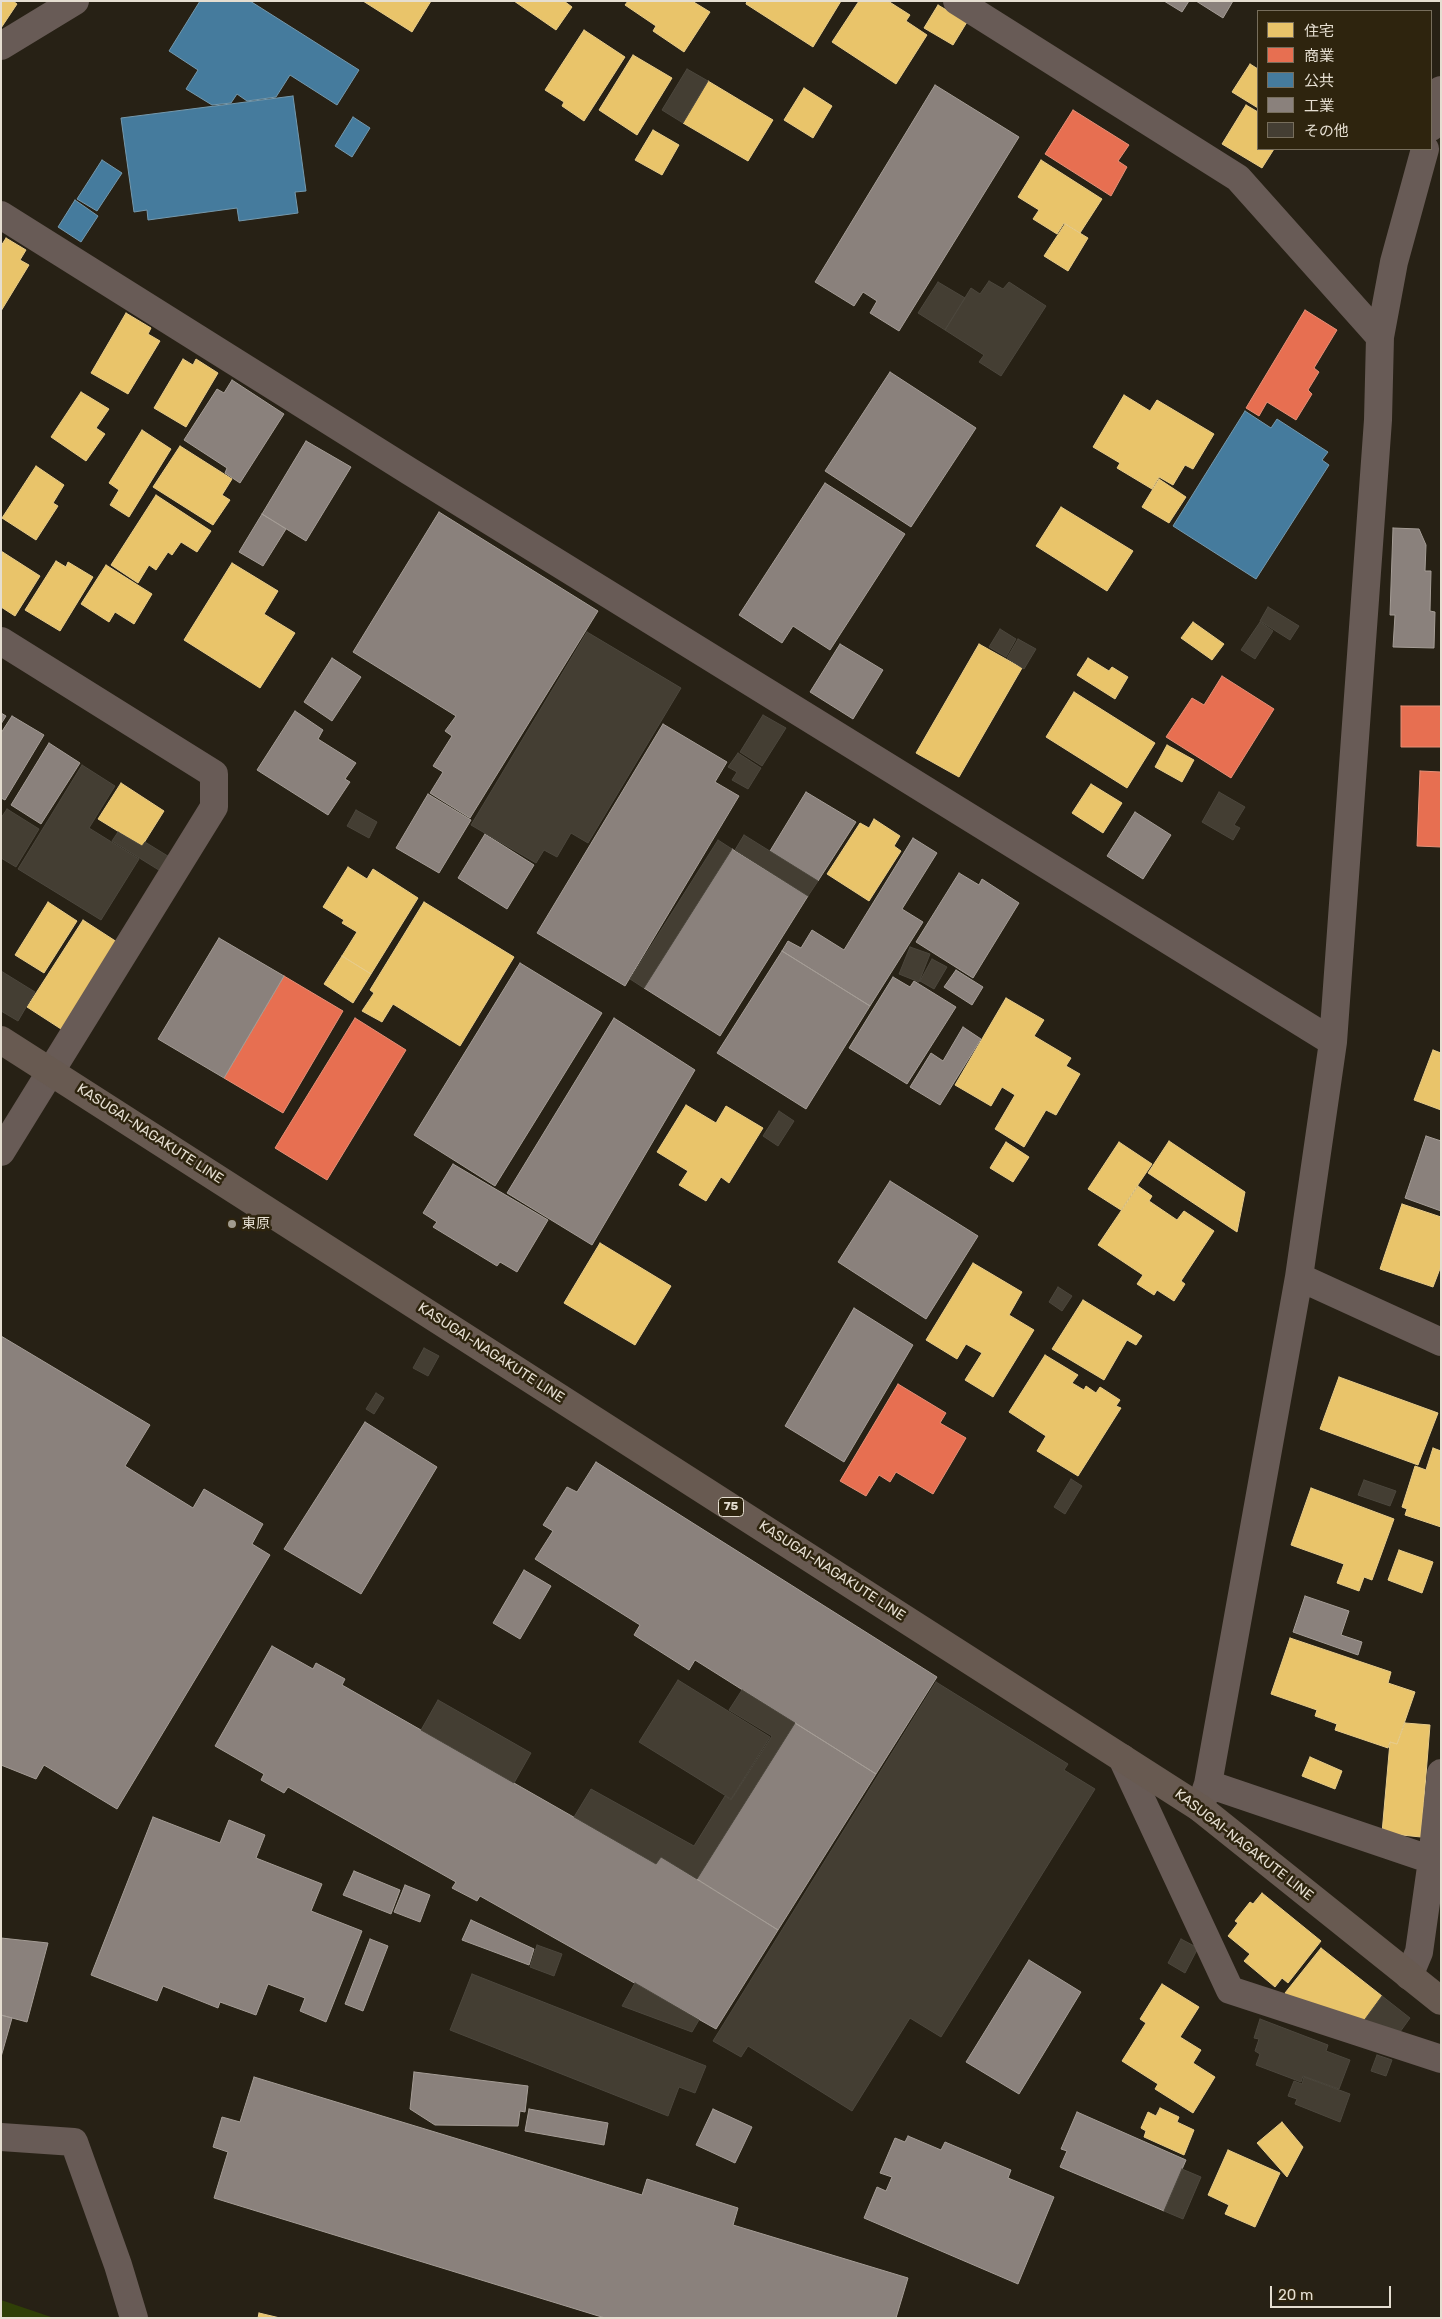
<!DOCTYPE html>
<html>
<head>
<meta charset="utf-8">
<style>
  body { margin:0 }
  #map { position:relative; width:1442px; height:2319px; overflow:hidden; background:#272115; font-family:Rubik,"Noto Sans JP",sans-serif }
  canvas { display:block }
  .frame { position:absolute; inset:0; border:2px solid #e5ded1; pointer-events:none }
  .legend { position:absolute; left:1257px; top:10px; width:175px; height:140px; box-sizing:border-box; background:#2e240e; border:1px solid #776e5c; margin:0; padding:6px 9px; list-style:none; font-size:15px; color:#e5ded1 }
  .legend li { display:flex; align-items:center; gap:10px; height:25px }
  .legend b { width:25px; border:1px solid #776e5c }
  .scale { position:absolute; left:1270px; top:2286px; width:121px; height:22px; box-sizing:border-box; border:2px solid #e5ded1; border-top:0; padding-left:6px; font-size:15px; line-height:18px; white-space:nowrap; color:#e5ded1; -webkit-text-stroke:4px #2e240e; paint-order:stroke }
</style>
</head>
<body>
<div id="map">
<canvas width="1442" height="2319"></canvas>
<div class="frame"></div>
<ul class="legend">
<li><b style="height:14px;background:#e9c46a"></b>住宅</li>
<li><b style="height:14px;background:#e76f51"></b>商業</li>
<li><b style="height:14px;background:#457b9d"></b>公共</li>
<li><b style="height:14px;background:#8a817c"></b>工業</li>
<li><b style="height:14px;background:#443e33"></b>その他</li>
</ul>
<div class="scale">20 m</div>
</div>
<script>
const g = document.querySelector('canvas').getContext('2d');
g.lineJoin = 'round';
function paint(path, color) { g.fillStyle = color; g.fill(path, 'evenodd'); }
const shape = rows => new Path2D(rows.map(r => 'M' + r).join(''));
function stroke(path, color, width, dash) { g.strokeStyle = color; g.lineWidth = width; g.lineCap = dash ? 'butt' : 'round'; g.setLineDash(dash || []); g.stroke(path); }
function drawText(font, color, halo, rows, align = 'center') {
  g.font = font + ' Rubik,"Noto Sans JP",sans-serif'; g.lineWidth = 5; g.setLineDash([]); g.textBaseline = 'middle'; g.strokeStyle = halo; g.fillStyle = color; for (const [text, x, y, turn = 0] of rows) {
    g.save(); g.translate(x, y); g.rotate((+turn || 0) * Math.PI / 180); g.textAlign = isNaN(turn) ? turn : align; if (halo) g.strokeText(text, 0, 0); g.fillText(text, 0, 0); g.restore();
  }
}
const green = shape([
  [1,2300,51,2317,51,2318,1,2318]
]);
const homes = shape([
  [1,1,13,1,17,4,1,28,1,1],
  [363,1,431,1,412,32,363,1],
  [514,1,564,1,572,7,556,30,514,1],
  [628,1,692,1,710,12,684,52,653,31,656,26,625,5,628,1],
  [747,1,841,1,813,47,746,4,747,1],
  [859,1,888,1,910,15,906,21,927,35,896,84,832,42,859,1],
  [938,5,967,22,953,45,924,28,938,5],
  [584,30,625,57,584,121,562,106,564,102,545,90,584,30],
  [633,55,672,78,637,135,599,110,633,55],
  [1250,64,1258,69,1258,108,1232,92,1250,64],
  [708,81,773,120,748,161,683,123,708,81],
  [804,88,832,106,813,138,784,120,804,88],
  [1246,105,1258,112,1258,149,1274,149,1262,168,1222,144,1246,105],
  [653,130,679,145,662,175,635,160,653,130],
  [1041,160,1102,199,1080,233,1064,223,1057,234,1033,219,1039,210,1018,197,1041,160],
  [1065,224,1088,238,1068,271,1044,256,1065,224],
  [6,238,26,250,20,260,29,265,1,311,1,246,6,238],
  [126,313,151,328,148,334,160,341,128,394,91,373,126,313],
  [183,359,193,365,196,359,218,373,186,427,154,408,183,359],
  [81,392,109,409,96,428,105,434,86,461,51,437,81,392],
  [1124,395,1150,411,1157,400,1214,434,1193,469,1185,465,1173,485,1159,477,1152,489,1117,468,1120,463,1093,447,1124,395],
  [142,430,171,449,129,517,110,505,119,490,109,483,142,430],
  [180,446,232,479,222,495,230,500,213,525,153,487,180,446],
  [36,466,64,485,53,503,58,506,36,540,2,518,36,466],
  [1159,479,1186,497,1169,523,1142,507,1159,479],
  [156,495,211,531,197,552,181,542,172,555,168,552,156,570,149,565,138,583,111,565,156,495],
  [1061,507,1133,551,1107,591,1036,546,1061,507],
  [1,551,40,576,15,616,1,607,1,551],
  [56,561,66,567,68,562,93,577,60,631,25,610,56,561],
  [232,563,278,591,264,614,295,633,260,688,184,640,232,563],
  [106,565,152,594,134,624,115,612,109,622,81,604,106,565],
  [1193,622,1224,644,1212,660,1181,638,1193,622],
  [979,644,1022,668,959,777,916,753,979,644],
  [1088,658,1109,671,1112,667,1128,677,1115,699,1077,675,1088,658],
  [1074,692,1155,743,1127,788,1046,737,1074,692],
  [1167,745,1194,760,1182,782,1155,767,1167,745],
  [121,783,164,811,142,846,98,819,121,783],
  [1091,784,1122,803,1103,833,1072,813,1091,784],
  [874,819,900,836,894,846,901,851,869,901,827,874,860,823,869,828,874,819],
  [348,867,367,879,373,869,418,898,371,974,342,956,357,932,342,923,344,920,323,907,348,867],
  [48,902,77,921,44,973,15,955,48,902],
  [424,902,514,957,460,1046,393,1004,382,1022,362,1011,374,993,370,990,424,902],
  [83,920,117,942,61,1029,27,1007,83,920],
  [342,956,371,974,353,1003,324,984,342,956],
  [1006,998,1044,1020,1034,1036,1071,1058,1066,1066,1080,1074,1056,1115,1046,1110,1024,1147,995,1129,1015,1095,1002,1087,991,1106,955,1085,1006,998],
  [1433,1050,1441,1053,1441,1110,1414,1100,1433,1050],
  [686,1105,716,1123,726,1106,763,1128,729,1183,721,1177,706,1201,679,1185,688,1171,657,1152,686,1105],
  [1169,1141,1245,1192,1237,1232,1148,1173,1169,1141],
  [1006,1142,1029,1157,1013,1182,990,1168,1006,1142],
  [1119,1142,1152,1164,1121,1210,1088,1189,1119,1142],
  [1138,1186,1152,1196,1149,1201,1177,1220,1184,1211,1214,1231,1181,1281,1185,1284,1174,1301,1157,1290,1154,1295,1137,1284,1143,1275,1098,1245,1138,1186],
  [1402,1204,1441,1217,1441,1266,1433,1287,1380,1269,1402,1204],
  [600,1243,671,1286,635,1345,564,1303,600,1243],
  [973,1263,1022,1292,1009,1315,1034,1330,993,1397,965,1380,982,1353,966,1344,957,1359,926,1340,973,1263],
  [1083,1300,1142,1336,1136,1345,1127,1340,1104,1380,1052,1349,1083,1300],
  [1045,1355,1078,1375,1072,1383,1084,1390,1086,1386,1096,1393,1100,1387,1120,1400,1116,1406,1121,1408,1078,1476,1037,1451,1046,1436,1009,1412,1045,1355],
  [1339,1377,1438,1413,1418,1465,1320,1429,1339,1377],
  [1433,1448,1441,1451,1441,1527,1405,1515,1407,1509,1402,1507,1415,1466,1426,1470,1433,1448],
  [1311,1488,1394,1519,1372,1580,1364,1577,1359,1591,1337,1583,1344,1564,1291,1545,1311,1488],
  [1399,1550,1433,1562,1422,1593,1388,1580,1399,1550],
  [1290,1638,1391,1672,1388,1683,1415,1692,1397,1744,1390,1742,1388,1748,1335,1730,1337,1724,1315,1716,1317,1710,1271,1694,1290,1638],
  [1405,1723,1430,1725,1421,1837,1382,1833,1390,1742,1397,1744,1405,1723],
  [1310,1757,1342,1771,1335,1789,1302,1776,1310,1757],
  [1262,1893,1321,1941,1288,1983,1282,1978,1275,1987,1244,1961,1250,1954,1228,1936,1238,1923,1235,1921,1250,1902,1253,1904,1262,1893],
  [1321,1948,1382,1996,1363,2022,1302,2007,1285,1993,1321,1948],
  [1162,1984,1199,2007,1180,2037,1201,2050,1193,2063,1215,2077,1193,2113,1155,2089,1158,2084,1122,2061,1146,2023,1140,2019,1162,1984],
  [1160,2108,1179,2117,1177,2122,1194,2130,1184,2155,1144,2137,1146,2131,1141,2128,1148,2112,1156,2116,1160,2108],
  [1282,2122,1303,2147,1287,2177,1257,2143,1282,2122],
  [1228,2150,1280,2173,1255,2227,1225,2214,1229,2205,1208,2195,1228,2150],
  [259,2313,280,2318,258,2318,259,2313]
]);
const shops = shape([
  [1073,110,1129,145,1118,161,1127,167,1111,196,1045,154,1073,110],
  [1305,310,1337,330,1314,368,1319,372,1308,390,1312,394,1296,420,1267,402,1259,416,1246,408,1305,310],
  [1222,676,1274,709,1231,778,1166,737,1192,698,1204,705,1222,676],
  [1401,706,1441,706,1441,747,1401,747,1401,706],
  [1420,771,1441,772,1441,847,1417,846,1420,771],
  [284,976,343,1011,283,1113,224,1078,284,976],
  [355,1018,406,1050,327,1180,275,1148,355,1018],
  [898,1384,946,1413,940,1423,966,1438,933,1494,896,1472,890,1482,879,1475,866,1496,840,1481,898,1384]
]);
const public = shape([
  [200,1,250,1,359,70,337,105,290,75,276,97,247,101,237,94,231,103,212,105,186,89,198,70,169,51,200,1],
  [293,96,306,191,295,192,298,213,239,221,237,208,148,220,147,210,134,212,121,118,293,96],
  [353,117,370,128,352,157,335,146,353,117],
  [102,160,122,173,97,211,77,199,102,160],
  [75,200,98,216,81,242,58,227,75,200],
  [1245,411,1271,428,1277,419,1328,452,1322,460,1329,465,1256,579,1173,526,1245,411]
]);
const industry = shape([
  [1164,1,1189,1,1182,12,1164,1],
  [1196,1,1233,1,1223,18,1196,1],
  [935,85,1019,137,899,331,870,313,877,301,863,292,854,306,815,282,935,85],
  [890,372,976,428,911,527,825,471,890,372],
  [232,380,284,414,240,483,225,473,227,468,184,440,217,389,224,393,232,380],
  [306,441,351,467,306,541,262,514,306,441],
  [825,483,905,534,830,650,793,626,782,643,739,615,825,483],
  [439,512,598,611,470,818,430,793,443,772,433,766,452,736,445,731,456,716,353,652,439,512],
  [262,514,286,529,263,566,239,552,262,514],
  [1393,528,1419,529,1426,545,1425,571,1431,571,1430,611,1435,612,1434,648,1393,647,1395,615,1390,615,1393,528],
  [840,644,883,670,853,719,810,692,840,644],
  [332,658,361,677,332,721,304,702,332,658],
  [295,711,323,730,318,739,356,763,345,779,350,782,328,815,257,770,295,711],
  [1,713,6,716,1,724,1,713],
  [12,716,44,735,5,800,1,798,1,733,12,716],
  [663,724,727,762,715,782,739,796,625,986,537,933,663,724],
  [49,743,80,763,41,824,11,805,49,743],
  [806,792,856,822,818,881,770,851,806,792],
  [428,794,471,820,439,873,396,848,428,794],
  [1135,812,1171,835,1143,879,1107,856,1135,812],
  [485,834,534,865,507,909,458,878,485,834],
  [913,838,937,853,902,909,923,922,870,1006,782,951,788,941,801,948,812,930,844,950,913,838],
  [732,849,808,896,720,1036,644,988,732,849],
  [959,873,979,885,982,879,1019,903,973,978,916,942,959,873],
  [219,938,284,976,224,1078,158,1039,219,938],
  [782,951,870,1006,806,1109,717,1053,782,951],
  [520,963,602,1013,495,1186,414,1135,520,963],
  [956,970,983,987,972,1005,944,987,956,970],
  [893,977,910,987,914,981,956,1007,907,1084,849,1048,893,977],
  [614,1018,695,1070,592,1245,507,1193,614,1018],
  [963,1027,981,1039,940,1105,910,1087,931,1053,943,1061,963,1027],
  [1426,1136,1441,1141,1441,1211,1405,1198,1426,1136],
  [453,1164,548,1220,517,1272,500,1262,497,1266,433,1227,437,1222,423,1213,453,1164],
  [890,1181,978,1236,926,1319,838,1262,890,1181],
  [854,1308,913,1345,844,1462,785,1426,854,1308],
  [1,1336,150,1425,125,1466,193,1508,204,1489,263,1524,252,1544,270,1555,117,1809,44,1765,36,1779,1,1765,1,1336],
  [365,1422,437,1467,361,1594,284,1549,365,1422],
  [596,1462,937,1677,876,1774,695,1660,689,1670,634,1635,640,1625,535,1559,553,1531,543,1525,567,1487,577,1492,596,1462],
  [524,1570,551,1586,520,1639,493,1623,524,1570],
  [1305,1596,1349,1611,1341,1635,1362,1642,1358,1655,1293,1632,1305,1596],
  [272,1646,313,1669,316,1663,345,1679,342,1685,656,1864,661,1857,778,1930,716,2029,480,1896,477,1901,452,1888,456,1882,288,1787,284,1793,261,1780,264,1774,215,1746,272,1646],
  [795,1723,876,1774,778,1930,697,1879,795,1723],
  [153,1817,220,1843,229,1820,265,1835,256,1858,322,1884,311,1911,362,1931,326,2022,300,2011,305,1998,268,1984,256,2015,220,2002,218,2008,163,1986,157,2001,91,1975,153,1817],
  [354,1871,400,1890,391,1914,343,1895,354,1871],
  [405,1885,430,1895,420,1922,394,1912,405,1885],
  [471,1920,534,1949,529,1965,462,1940,471,1920],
  [1,1938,48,1943,27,2022,1,2015,1,1938],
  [370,1939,388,1946,363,2011,345,2004,370,1939],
  [1029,1960,1081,1992,1019,2094,966,2062,1029,1960],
  [1,2015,12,2018,1,2057,1,2015],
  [414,2072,528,2086,525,2112,520,2111,518,2126,435,2125,410,2109,414,2072],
  [254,2077,642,2195,647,2179,738,2208,733,2225,908,2278,896,2318,605,2318,214,2198,228,2152,213,2147,222,2117,240,2122,254,2077],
  [529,2109,608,2123,604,2145,525,2131,529,2109],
  [713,2109,752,2127,735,2163,696,2145,713,2109],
  [1077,2112,1186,2160,1164,2211,1060,2167,1067,2151,1061,2149,1077,2112],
  [908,2136,941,2150,945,2142,1011,2170,1008,2178,1054,2197,1018,2284,864,2218,877,2187,886,2191,892,2177,880,2173,895,2138,905,2142,908,2136]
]);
const building = shape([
  [687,69,708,81,683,123,662,110,687,69],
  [989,281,1003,289,1009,282,1046,306,1001,376,979,362,984,355,945,330,971,288,980,294,989,281],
  [938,282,965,298,945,330,918,313,938,282],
  [1268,607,1299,626,1290,640,1260,621,1268,607],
  [1260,622,1273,631,1255,659,1241,650,1260,622],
  [1000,629,1016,639,1006,657,989,647,1000,629],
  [587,632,681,688,588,843,571,833,557,857,544,850,536,863,471,825,587,632],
  [1018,639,1036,649,1024,669,1007,658,1018,639],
  [763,715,786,728,762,766,740,752,763,715],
  [738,753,761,768,748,789,732,780,737,772,728,767,738,753],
  [82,765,115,786,89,828,139,859,101,920,18,869,82,765],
  [1219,792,1245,807,1234,825,1240,828,1233,840,1202,822,1219,792],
  [7,809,39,829,16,867,1,858,1,818,7,809],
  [356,810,377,822,369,838,347,826,356,810],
  [118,832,142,846,145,842,171,858,162,872,112,841,118,832],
  [744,835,818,881,808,896,735,850,744,835],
  [718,840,732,849,644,988,630,979,718,840],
  [910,947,930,954,919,982,899,974,910,947],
  [932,959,947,967,934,989,920,981,932,959],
  [1,971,35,992,18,1021,1,1011,1,971],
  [779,1111,794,1121,778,1146,763,1136,779,1111],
  [1058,1287,1072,1296,1062,1311,1049,1302,1058,1287],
  [424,1348,439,1356,428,1376,413,1368,424,1348],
  [376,1393,384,1398,374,1414,366,1409,376,1393],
  [1071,1479,1082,1486,1065,1514,1054,1507,1071,1479],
  [1364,1480,1396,1491,1390,1506,1358,1495,1364,1480],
  [678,1680,770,1737,731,1799,639,1742,678,1680],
  [936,1682,1068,1764,1064,1770,1095,1789,941,2037,910,2018,852,2111,748,2046,741,2057,713,2041,936,1682],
  [742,1690,795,1723,697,1879,661,1857,656,1864,574,1817,591,1789,694,1846,725,1796,731,1800,772,1736,729,1710,742,1690],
  [438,1700,531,1753,514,1783,421,1730,438,1700],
  [1181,1939,1198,1948,1185,1973,1168,1963,1181,1939],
  [537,1945,562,1954,554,1976,530,1967,537,1945],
  [472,1974,706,2066,695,2093,679,2087,668,2116,450,2030,472,1974],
  [635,1983,699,2020,692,2032,622,2006,635,1983],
  [1382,1996,1410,2018,1395,2039,1363,2022,1382,1996],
  [1260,2019,1328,2045,1326,2051,1350,2060,1339,2089,1303,2076,1301,2082,1256,2065,1260,2054,1255,2051,1259,2039,1254,2038,1260,2019],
  [1377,2055,1392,2060,1386,2076,1371,2071,1377,2055],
  [1304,2077,1350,2094,1340,2122,1295,2104,1297,2099,1288,2096,1294,2081,1302,2084,1304,2077],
  [1182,2169,1201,2177,1183,2219,1164,2211,1182,2169]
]);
const street = shape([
  [957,1,1238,178,1380,337],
  [1,46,75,1],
  [1431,127,1441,90],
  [1,215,409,471,1333,1042],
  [1,641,214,774,214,807,1,1152],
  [1299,1277,1441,1342],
  [1122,1758,1230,1990,1441,2059],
  [1208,1784,1432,1860,1441,1773],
  [1200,1808,1208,1784,1299,1277,1333,1042,1378,420,1380,337,1394,262,1425,149],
  [1409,1976,1419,1952,1432,1860],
  [1,2137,74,2142,118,2265,134,2318]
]);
const primary = shape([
  [1,1040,1200,1808,1441,2001]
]);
const markers = [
  [232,1224,5,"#a29c8f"]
];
const shields = [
  [731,1507,25]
];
const shieldNames = [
  ["75",731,1507]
];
const streetNames = [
  ["KASUGAI-NAGAKUTE LINE",150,1134,33],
  ["KASUGAI-NAGAKUTE LINE",491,1353,33],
  ["KASUGAI-NAGAKUTE LINE",832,1571,33],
  ["KASUGAI-NAGAKUTE LINE",1244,1845,38]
];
const poiNames = [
  ["東原",242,1224]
];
paint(green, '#2f3f07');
paint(homes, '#e9c46a');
stroke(homes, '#e8cc89', 1);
paint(shops, '#e76f51');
stroke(shops, '#e69077', 1);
paint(public, '#457b9d');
stroke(public, '#7599ad', 1);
paint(industry, '#8a817c');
stroke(industry, '#a59d96', 1);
paint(building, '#443e33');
stroke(building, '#4c473d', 1);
stroke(street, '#685b56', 28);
stroke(primary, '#685a51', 28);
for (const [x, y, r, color] of markers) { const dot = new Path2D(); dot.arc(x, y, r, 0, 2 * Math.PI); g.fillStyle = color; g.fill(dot); stroke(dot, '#2e240e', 2); }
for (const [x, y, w] of shields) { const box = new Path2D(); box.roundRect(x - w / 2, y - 9.5, w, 19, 4); g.fillStyle = '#2e240e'; g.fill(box); stroke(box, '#e5ded1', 1); }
drawText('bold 12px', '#e5ded1', null, shieldNames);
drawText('14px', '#e5ded1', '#2e240e', streetNames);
drawText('14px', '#e5ded1', '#2e240e', poiNames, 'left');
</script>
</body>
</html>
